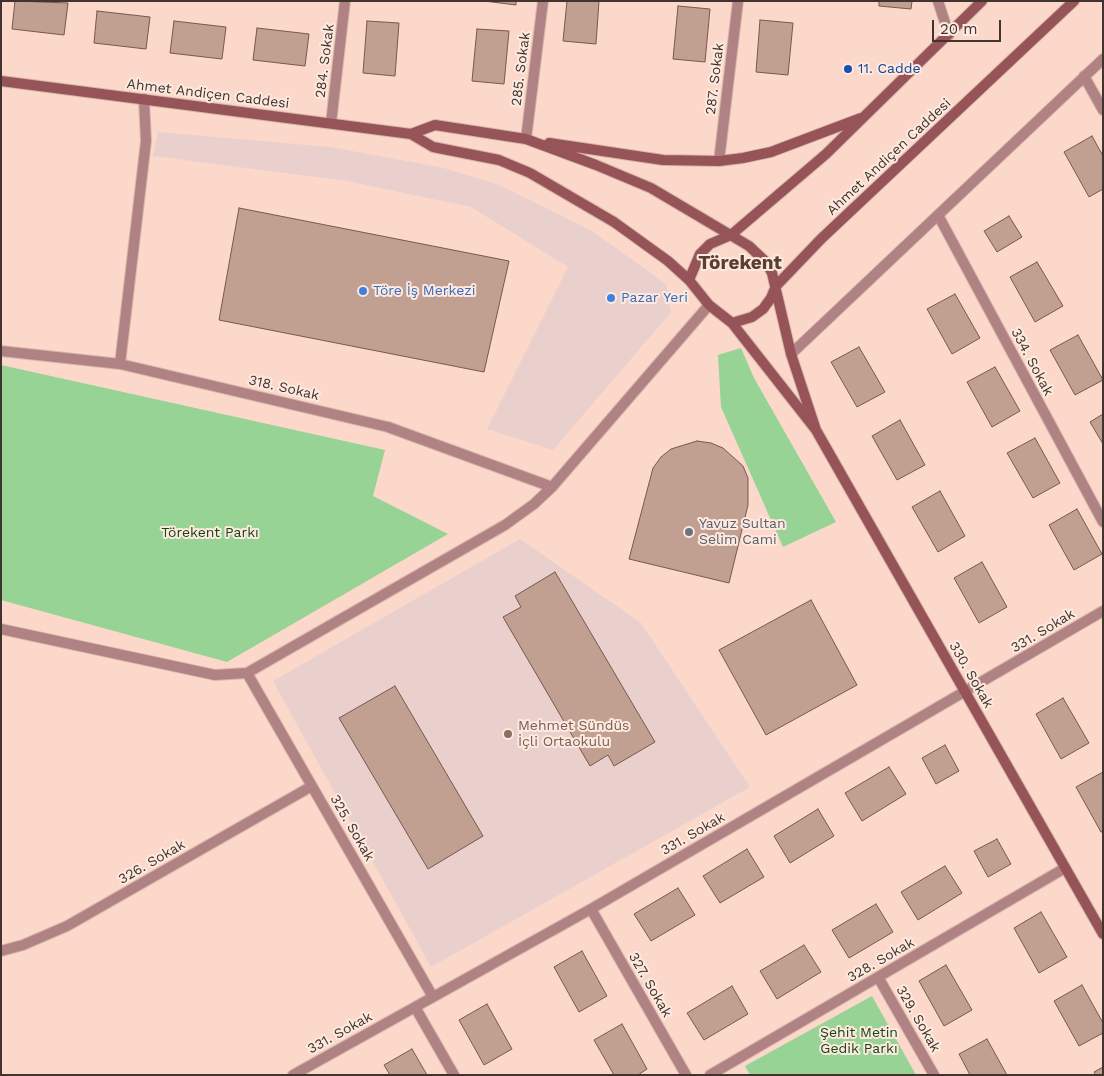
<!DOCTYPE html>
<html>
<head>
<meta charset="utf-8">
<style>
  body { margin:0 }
  #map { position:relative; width:1104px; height:1076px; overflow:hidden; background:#fbd8c9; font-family:"Work Sans",sans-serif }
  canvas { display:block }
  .frame { position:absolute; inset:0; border:2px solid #41332e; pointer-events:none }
  .scale { position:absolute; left:932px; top:20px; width:69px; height:22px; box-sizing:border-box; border:2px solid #41332e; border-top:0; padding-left:6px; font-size:15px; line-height:18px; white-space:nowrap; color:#41332e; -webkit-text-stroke:4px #fee9df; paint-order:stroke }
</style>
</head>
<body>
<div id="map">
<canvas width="1104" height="1076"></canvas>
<div class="frame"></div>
<div class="scale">20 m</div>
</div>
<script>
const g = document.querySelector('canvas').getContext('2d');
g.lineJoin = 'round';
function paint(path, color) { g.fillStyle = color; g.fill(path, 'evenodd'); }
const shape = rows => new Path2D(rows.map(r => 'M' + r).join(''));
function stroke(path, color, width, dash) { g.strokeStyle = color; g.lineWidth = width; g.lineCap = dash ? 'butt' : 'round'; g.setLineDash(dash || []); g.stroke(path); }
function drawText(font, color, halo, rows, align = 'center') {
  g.font = font + ' "Work Sans",sans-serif'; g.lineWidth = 4; g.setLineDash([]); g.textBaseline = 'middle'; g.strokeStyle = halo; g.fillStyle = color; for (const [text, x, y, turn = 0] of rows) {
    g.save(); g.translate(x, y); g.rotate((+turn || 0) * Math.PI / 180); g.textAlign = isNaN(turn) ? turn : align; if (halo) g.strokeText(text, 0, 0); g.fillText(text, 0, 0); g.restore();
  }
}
const commercial = shape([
  [158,132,330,147,444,168,499,185,592,231,666,284,671,312,553,450,487,429,568,267,471,207,347,181,153,156]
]);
const education = shape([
  [520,539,641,623,750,787,431,967,273,681]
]);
const green = shape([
  [741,348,754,378,836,522,783,547,721,407,718,355],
  [1,365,385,450,373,496,448,534,227,662,1,600],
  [872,996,916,1075,750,1075,745,1066]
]);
const building = shape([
  [15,1,68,3,64,35,12,29,15,1],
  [484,1,516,1,516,5,484,1],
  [567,1,599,1,596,44,563,41,567,1],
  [879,1,912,1,911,9,879,6,879,1],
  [678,6,710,9,705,62,673,59,678,6],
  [97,11,150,17,146,49,94,43,97,11],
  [760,20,793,23,788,75,756,72,760,20],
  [174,21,226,27,222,59,170,53,174,21],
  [367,21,399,23,395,76,363,73,367,21],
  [257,28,309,34,305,66,253,60,257,28],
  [477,29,509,31,504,84,472,81,477,29],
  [1092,136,1103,156,1103,189,1089,197,1064,152,1092,136],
  [239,208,509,261,484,372,219,320,239,208],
  [1009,216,1022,237,997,252,984,231,1009,216],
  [1037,262,1063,306,1035,322,1010,277,1037,262],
  [955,294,980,338,952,354,927,309,955,294],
  [1078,335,1103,380,1075,395,1050,350,1078,335],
  [859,347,885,392,857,407,831,362,859,347],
  [995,367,1020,411,992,427,967,382,995,367],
  [1103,414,1103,444,1090,422,1103,414],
  [900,420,925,465,897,480,872,436,900,420],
  [1035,438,1060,483,1033,498,1007,453,1035,438],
  [697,441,711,443,723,448,743,466,748,478,748,505,729,583,629,559,653,468,661,457,671,449,697,441],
  [940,491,965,536,938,552,912,507,940,491],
  [1077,509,1102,554,1074,570,1049,525,1077,509],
  [982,562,1007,607,979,623,954,578,982,562],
  [555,572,655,742,614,766,608,755,590,766,503,617,521,607,515,596,555,572],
  [811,600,857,685,766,735,719,650,811,600],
  [395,686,483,836,428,869,339,718,395,686],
  [1063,698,1089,743,1061,759,1036,714,1063,698],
  [945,745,959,771,936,784,922,758,945,745],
  [889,767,906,794,862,821,845,793,889,767],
  [1103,772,1103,832,1101,832,1076,787,1103,772],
  [818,809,834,836,790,863,774,836,818,809],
  [997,839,1011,864,988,877,974,851,997,839],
  [747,849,764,877,720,903,703,876,747,849],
  [945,866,962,893,918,920,901,892,945,866],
  [678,888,695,915,651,941,634,914,678,888],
  [876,904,893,932,849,958,832,930,876,904],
  [1041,912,1067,957,1039,973,1014,928,1041,912],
  [804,945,821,972,777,999,760,971,804,945],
  [582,951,607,996,579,1012,554,967,582,951],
  [946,965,972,1010,944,1026,919,981,946,965],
  [1082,985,1103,1023,1103,1033,1079,1046,1054,1001,1082,985],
  [732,986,748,1014,704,1040,687,1013,732,986],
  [487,1004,512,1049,484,1065,459,1020,487,1004],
  [622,1024,647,1069,638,1075,614,1075,594,1040,622,1024],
  [987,1039,1007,1075,970,1075,959,1054,987,1039],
  [412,1049,427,1075,390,1075,384,1065,412,1049],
  [1103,1067,1103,1075,1096,1075,1094,1072,1103,1067]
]);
const street = shape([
  [938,1,949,35],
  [1084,76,1103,110],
  [331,123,345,1],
  [526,139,543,1],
  [719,161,738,1],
  [938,215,1103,522],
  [1,351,120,364,388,427,552,487],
  [791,354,1103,59],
  [120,364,146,141,144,99],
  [1,629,215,675,247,673,505,525,534,504,552,487,709,305],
  [247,673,433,997],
  [591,909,686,1075],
  [1,951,23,945,67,926,312,786],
  [878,977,934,1075],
  [415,1007,454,1075],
  [293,1075,591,909,1103,611],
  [710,1075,1065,868]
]);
const secondary = shape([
  [1,81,411,134],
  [435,125,526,139,596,165,651,188,749,246,766,262,772,273,791,354,816,430,732,323,709,305,689,280,668,261,614,222,530,173,499,160,433,147,411,134,435,125],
  [549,143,663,160,719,161,743,158,771,152,861,118],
  [689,280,700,254,710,244,731,235,826,154,982,1],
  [732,323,752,317,763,309,771,298,776,286,821,239,1074,1],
  [816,430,1103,934]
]);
const markers = [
  [848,69,5,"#1a4fb4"],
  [363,291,5,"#3f7fe0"],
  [611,298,5,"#3f7fe0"],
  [689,532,5,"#6b7280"],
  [508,734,5,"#8d6e63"]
];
const streetNames = [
  ["284. Sokak",325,61,-83],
  ["285. Sokak",521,69,-83],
  ["287. Sokak",715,79,-83],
  ["Ahmet Andiçen Caddesi",208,94,7],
  ["Ahmet Andiçen Caddesi",889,157,-43],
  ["334. Sokak",1032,362,62],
  ["318. Sokak",284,388,13],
  ["331. Sokak",1043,631,-31],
  ["330. Sokak",971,675,60],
  ["325. Sokak",352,828,60],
  ["331. Sokak",693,834,-30],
  ["326. Sokak",152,862,-30],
  ["328. Sokak",881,960,-30],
  ["327. Sokak",650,985,60],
  ["329. Sokak",918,1019,60],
  ["331. Sokak",340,1033,-29]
];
const transitNames = [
  ["11. Cadde",858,69]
];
const shopNames = [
  ["Töre İş Merkezi",373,291],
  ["Pazar Yeri",621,298]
];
const worshipNames = [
  ["Yavuz Sultan",699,524],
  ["Selim Cami",699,540]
];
const parkNames = [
  ["Törekent Parkı",210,533],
  ["Şehit Metin",859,1033],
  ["Gedik Parkı",859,1049]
];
const educationNames = [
  ["Mehmet Sündüs",518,726],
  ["İçli Ortaokulu",518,742]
];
const districtNames = [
  ["Törekent",740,263]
];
paint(commercial, '#ead0cc');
paint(education, '#ead0cd');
paint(green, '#97d394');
paint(building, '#c1a092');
stroke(building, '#76594c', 1);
stroke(street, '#d6b7aa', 12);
stroke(secondary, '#d6b7aa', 12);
stroke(street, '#b18283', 10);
stroke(secondary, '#965458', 10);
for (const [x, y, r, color] of markers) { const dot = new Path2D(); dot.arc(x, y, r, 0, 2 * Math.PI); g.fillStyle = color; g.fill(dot); stroke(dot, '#fee9df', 2); }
drawText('14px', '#41332e', '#fee9df', streetNames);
drawText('14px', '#164399', '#fee9df', transitNames, 'left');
drawText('14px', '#366cbe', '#fee9df', shopNames, 'left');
drawText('14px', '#5b616d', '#fee9df', worshipNames, 'left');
drawText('14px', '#134614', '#fee9df', parkNames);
drawText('14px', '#785e54', '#fee9df', educationNames, 'left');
drawText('bold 19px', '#593e32', '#fee9df', districtNames);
</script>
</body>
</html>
